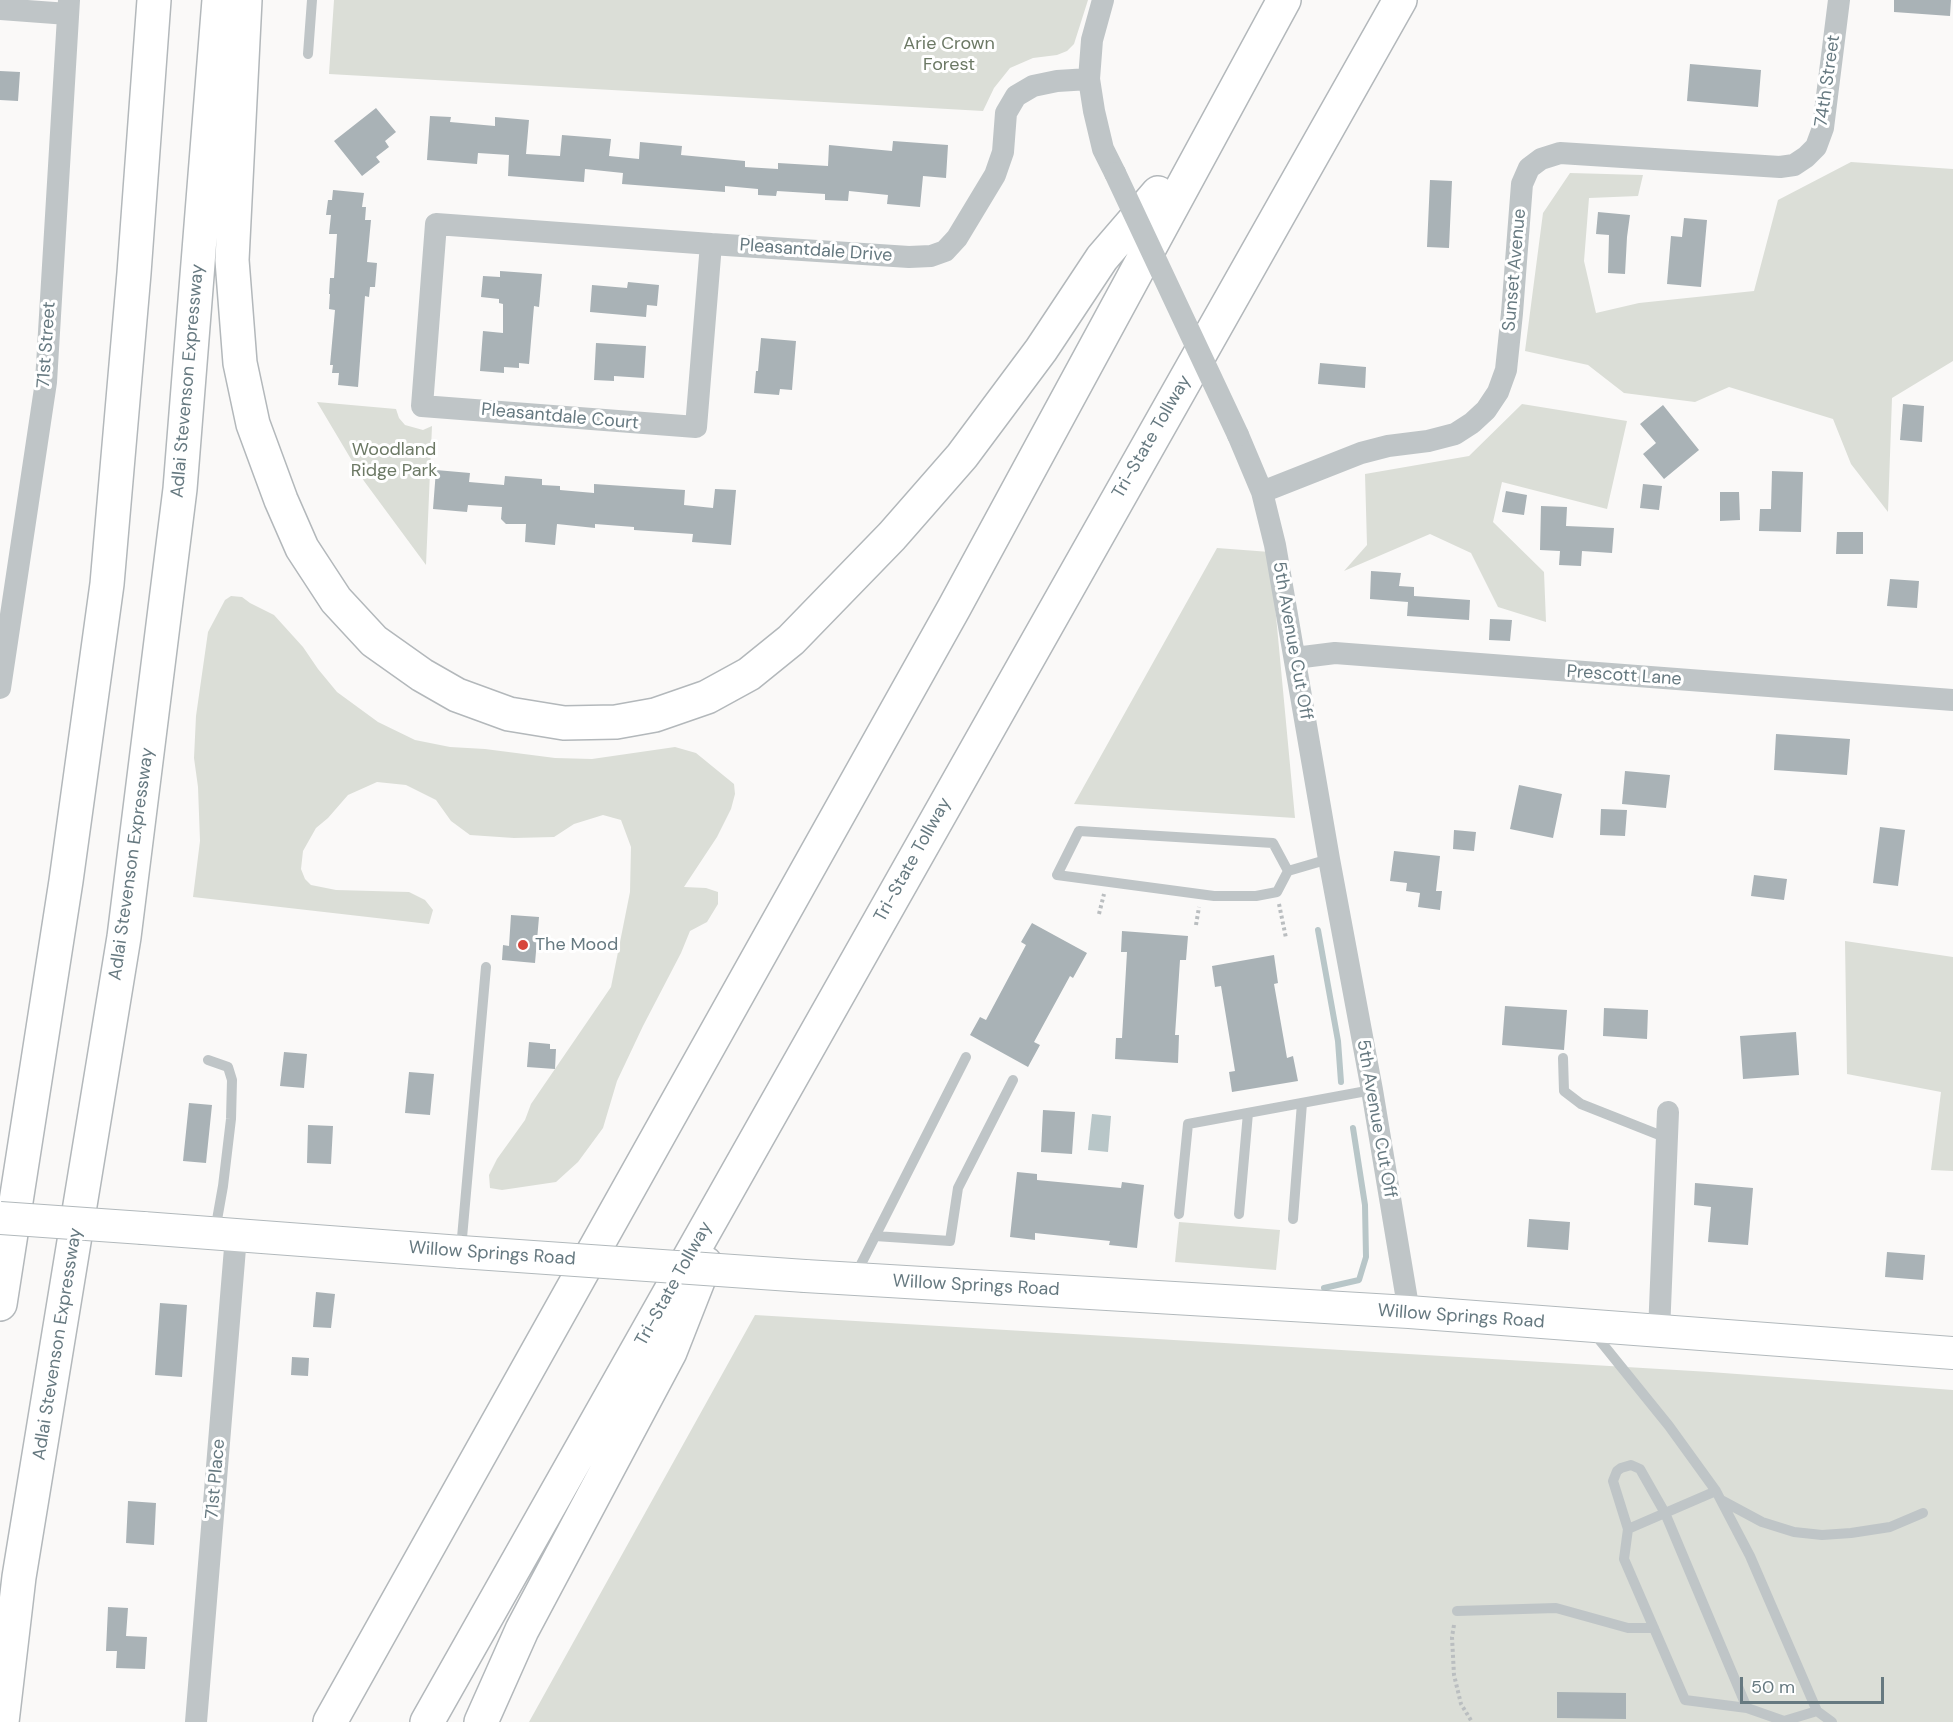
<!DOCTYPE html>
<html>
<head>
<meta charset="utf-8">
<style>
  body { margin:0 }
  #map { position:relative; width:1953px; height:1722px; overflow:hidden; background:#faf9f8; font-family:"DM Sans",sans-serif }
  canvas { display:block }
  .scale { position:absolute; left:1740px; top:1677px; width:144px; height:27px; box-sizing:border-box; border:3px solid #667980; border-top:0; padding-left:8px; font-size:18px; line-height:21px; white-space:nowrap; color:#667980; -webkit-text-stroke:4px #fff; paint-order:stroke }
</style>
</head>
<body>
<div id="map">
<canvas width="1953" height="1722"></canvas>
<div class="scale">50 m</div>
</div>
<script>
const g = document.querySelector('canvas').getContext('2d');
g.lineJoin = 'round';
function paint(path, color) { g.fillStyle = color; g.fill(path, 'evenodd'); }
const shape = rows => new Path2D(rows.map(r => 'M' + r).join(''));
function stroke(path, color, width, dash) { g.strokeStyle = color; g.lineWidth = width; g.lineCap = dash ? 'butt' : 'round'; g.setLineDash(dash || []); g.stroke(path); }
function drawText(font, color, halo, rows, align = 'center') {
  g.font = font + ' "DM Sans",sans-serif'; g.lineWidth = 6; g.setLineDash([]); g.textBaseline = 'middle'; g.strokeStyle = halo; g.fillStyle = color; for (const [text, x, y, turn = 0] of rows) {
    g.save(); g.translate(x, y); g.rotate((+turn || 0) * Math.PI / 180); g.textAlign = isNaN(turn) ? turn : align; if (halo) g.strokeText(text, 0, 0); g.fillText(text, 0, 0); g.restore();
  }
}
const green = shape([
  [334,0,1088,0,1074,44,1067,51,1057,55,1033,58,1010,68,994,88,983,111,329,74],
  [1851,162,1953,169,1953,361,1892,398,1888,512,1851,464,1833,419,1729,387,1695,402,1624,393,1588,365,1525,351,1543,213,1570,173,1643,175,1638,196,1589,198,1584,261,1596,313,1639,303,1754,291,1778,200],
  [317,402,396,409,399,418,405,425,423,430,432,426,426,565,364,481],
  [1522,404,1627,421,1607,509,1502,482,1493,522,1544,572,1546,622,1498,607,1471,553,1430,534,1344,571,1367,545,1365,474,1469,456],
  [1217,548,1270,552,1295,818,1074,804],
  [231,596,242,597,250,603,274,615,303,647,318,669,337,692,378,722,415,740,450,747,485,749,555,758,592,759,675,747,696,753,734,784,735,794,731,809,717,837,684,887,706,888,718,892,718,904,707,922,690,931,681,953,643,1026,617,1081,603,1128,578,1162,556,1182,502,1190,490,1188,489,1175,497,1159,525,1120,531,1104,611,987,630,892,631,847,621,820,603,815,574,824,554,837,514,838,470,835,451,821,436,800,406,785,377,782,348,795,328,818,316,828,303,851,301,869,305,879,311,885,336,890,409,892,425,900,433,910,429,924,193,897,200,841,198,787,194,758,196,716,208,632,225,600],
  [1845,941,1953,957,1953,1171,1931,1170,1941,1092,1847,1074],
  [1179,1222,1280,1230,1276,1270,1175,1262],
  [755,1315,1710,1372,1953,1390,1953,1722,529,1722]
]);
const water = shape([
  [1092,1114,1111,1116,1108,1152,1088,1150]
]);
const stream = shape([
  [1318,930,1338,1041,1341,1082],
  [1324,1288,1359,1280,1366,1257,1365,1205,1353,1128]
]);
const building = shape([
  [1894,0,1951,0,1950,16,1894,12],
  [1690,64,1761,70,1758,107,1687,101],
  [0,71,20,72,18,101,0,100],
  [376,108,396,132,385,141,389,147,376,157,380,162,362,176,334,141],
  [430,116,451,117,450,122,495,126,495,117,529,120,526,154,560,156,562,135,611,139,609,156,639,159,640,142,682,146,681,155,745,161,745,167,778,169,778,163,828,166,829,145,892,151,893,141,948,145,946,178,923,176,920,207,887,204,888,195,849,191,848,201,825,200,825,194,777,191,776,196,758,195,758,189,725,186,725,192,622,184,623,173,585,169,584,182,508,176,509,155,478,153,477,164,427,160],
  [1430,180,1452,181,1449,248,1427,247],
  [333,190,364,193,362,207,366,207,365,220,371,220,367,262,377,263,375,287,370,287,369,297,365,296,358,387,338,385,339,373,332,373,333,365,330,365,335,310,329,309,330,294,329,294,330,278,334,278,337,234,329,234,331,215,326,215,328,200,332,200],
  [1598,212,1630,215,1627,237,1625,274,1608,273,1609,235,1596,234],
  [1684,218,1707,220,1701,287,1667,284,1671,236,1682,237],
  [500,271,542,274,539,307,534,306,529,364,519,363,519,368,504,367,504,373,480,371,483,331,503,333,503,304,499,303,499,299,481,297,483,276,500,277],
  [628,282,659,285,657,306,647,305,646,317,590,312,592,285,627,288],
  [761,338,796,341,792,390,780,389,779,395,754,393,756,371,758,371],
  [596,343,646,346,644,378,614,376,614,381,594,380],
  [1320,363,1366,367,1365,388,1318,384],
  [1903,404,1924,406,1922,442,1900,440],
  [1663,405,1699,450,1664,479,1643,454,1656,443,1640,424],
  [436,470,470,473,469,482,504,485,505,476,542,479,542,485,560,486,560,490,594,493,594,484,685,490,684,505,713,508,715,489,736,490,731,545,692,542,693,534,634,530,634,527,595,524,595,528,557,524,555,545,525,542,526,524,506,524,501,519,502,507,468,505,467,512,433,509],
  [1772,471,1803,472,1801,532,1759,531,1760,509,1771,509],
  [1643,484,1662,486,1659,510,1640,508],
  [1506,491,1527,495,1524,515,1502,512],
  [1720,492,1739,492,1740,520,1720,521],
  [1541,506,1567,507,1566,526,1614,528,1612,553,1582,551,1581,566,1559,565,1560,551,1540,550],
  [1837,532,1863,532,1863,554,1836,554],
  [1371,571,1401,573,1399,586,1414,587,1414,596,1470,600,1469,620,1407,616,1408,602,1370,599],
  [1890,579,1919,581,1917,608,1887,606],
  [1490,619,1512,620,1510,641,1489,640],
  [1776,734,1850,739,1847,775,1774,770],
  [1625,771,1670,775,1666,808,1622,804],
  [1519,785,1562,794,1553,838,1510,829],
  [1601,809,1627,810,1625,836,1600,835],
  [1880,827,1905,830,1898,886,1873,883],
  [1454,830,1476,832,1474,851,1453,849],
  [1394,851,1440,856,1436,891,1442,891,1440,910,1418,907,1420,893,1406,891,1407,883,1390,881],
  [1754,875,1787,879,1784,900,1751,896],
  [511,915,539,917,535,963,502,960,503,945,509,946],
  [1032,923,1087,953,1073,978,1070,976,1034,1042,1040,1045,1028,1067,970,1035,980,1017,986,1020,1026,945,1021,942],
  [1122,931,1188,936,1186,960,1180,960,1175,1035,1179,1035,1178,1063,1115,1059,1116,1038,1122,1038,1127,952,1121,952],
  [1274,955,1278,983,1274,984,1287,1058,1293,1056,1298,1081,1232,1092,1229,1072,1235,1071,1221,986,1215,987,1212,966],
  [1505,1006,1567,1010,1564,1050,1502,1045],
  [1604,1008,1648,1010,1647,1039,1603,1036],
  [1796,1032,1799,1075,1743,1079,1740,1036],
  [529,1042,550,1044,550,1049,556,1049,555,1069,527,1067],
  [284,1052,307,1054,304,1088,280,1086],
  [409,1072,434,1074,430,1115,405,1113],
  [189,1103,212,1105,206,1163,183,1161],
  [1043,1110,1075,1112,1072,1154,1041,1152],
  [308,1125,333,1126,331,1164,307,1163],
  [1017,1172,1037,1174,1037,1180,1121,1188,1122,1182,1144,1185,1137,1248,1109,1245,1110,1241,1035,1233,1035,1240,1010,1237],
  [1695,1183,1753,1188,1748,1245,1708,1242,1711,1207,1694,1205],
  [1529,1219,1570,1222,1568,1250,1527,1247],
  [1887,1252,1925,1255,1923,1280,1885,1277],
  [316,1292,335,1294,331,1328,313,1327],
  [160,1303,187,1305,182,1377,155,1375],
  [292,1357,309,1358,308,1376,291,1375],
  [128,1501,156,1503,154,1545,126,1543],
  [108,1607,128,1608,126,1636,147,1637,145,1669,116,1668,117,1651,106,1651],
  [1557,1692,1626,1693,1626,1719,1557,1718]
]);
const path = shape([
  [1279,904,1286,938],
  [1099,914,1104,894],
  [1196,925,1199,907],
  [1454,1625,1452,1637,1454,1675,1461,1704,1472,1722]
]);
const lane = shape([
  [308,54,312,0],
  [1288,871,1273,843,1079,831,1057,875,1214,896,1256,896,1277,892,1288,871,1329,859],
  [1563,1058,1564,1091,1581,1104,1667,1138],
  [208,1060,228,1067,232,1080,231,1119,223,1186,215,1231],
  [1179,1214,1188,1124,1372,1090],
  [1239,1214,1248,1113],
  [1293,1219,1302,1103],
  [875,1236,950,1241,958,1188,1013,1080],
  [461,1249,486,967],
  [855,1276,966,1057],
  [1593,1332,1669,1426,1716,1491,1750,1556,1817,1711,1832,1722],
  [1721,1500,1762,1522,1794,1532,1822,1535,1851,1533,1890,1527,1923,1513],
  [1628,1529,1613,1481,1617,1471,1621,1468,1631,1465,1640,1469,1665,1513,1747,1708,1685,1700,1624,1559,1628,1529,1665,1513,1716,1491],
  [1457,1611,1556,1608,1628,1628,1654,1628],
  [1747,1708,1784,1721,1817,1711]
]);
const street = shape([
  [1103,0,1092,40,1089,79,1094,111,1103,149,1115,173],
  [0,9,68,14],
  [711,244,696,427,422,406,436,224,711,244,909,257,931,256,945,251,957,238,995,175,1003,152,1006,113,1016,96,1033,86,1057,81,1089,79],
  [1238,435,1262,492,1275,545,1329,859,1372,1090,1409,1312],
  [1262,492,1361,453,1388,446,1428,441,1455,434,1472,423,1486,410,1498,392,1506,370,1512,313,1522,184,1529,168,1541,159,1560,153,1780,167,1794,165,1806,157,1816,147,1823,128,1839,0],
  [1295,658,1335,653,1953,700],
  [0,688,46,382,69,0],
  [1659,1332,1668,1112],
  [196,1722,236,1236]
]);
const secondary = shape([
  [143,1228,461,1252],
  [805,1276,1409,1312,1953,1353]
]);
const highway = shape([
  [245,0,232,260,240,363,253,424,281,500,302,548,336,600,374,641,422,675,457,695,509,714,564,723,616,722,655,715,707,697,749,674,791,640,892,536,962,456,1041,350,1102,258,1158,193],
  [0,1304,66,881,107,584,134,273,154,0],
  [2,1722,19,1577,124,937,180,489,219,0],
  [330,1722,954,608,1284,0],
  [427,1722,1400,0],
  [481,1722,522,1630,670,1352,705,1263]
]);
const streetBridge = shape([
  [1115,173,1238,435]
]);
const secondaryBridge = shape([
  [0,1218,143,1228],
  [461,1252,805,1276]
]);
const markers = [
  [523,945,6,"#d7463b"]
];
const parkNames = [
  ["Arie Crown",949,44],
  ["Forest",949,65],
  ["Woodland",394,450],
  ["Ridge Park",394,471]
];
const streetNames = [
  ["74th Street",1828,81,-82],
  ["Pleasantdale Drive",816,251,4],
  ["Sunset Avenue",1515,270,-85],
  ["71st Street",47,345,-86],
  ["Adlai Stevenson Expressway",188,381,-85],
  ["Pleasantdale Court",560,417,5],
  ["Tri-State Tollway",1152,437,-60],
  ["5th Avenue Cut Off",1292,641,80],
  ["Prescott Lane",1624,676,4],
  ["Tri-State Tollway",913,860,-61],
  ["Adlai Stevenson Expressway",132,864,-82],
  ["5th Avenue Cut Off",1376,1119,80],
  ["Willow Springs Road",492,1254,4],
  ["Tri-State Tollway",674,1284,-61],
  ["Willow Springs Road",976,1286,3],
  ["Willow Springs Road",1461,1317,4],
  ["Adlai Stevenson Expressway",58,1344,-81],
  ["71st Place",216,1479,-85]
];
const poiNames = [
  ["The Mood",535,945]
];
paint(green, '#dbded7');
paint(water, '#b8c6c8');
stroke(stream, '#b8c6c8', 6);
paint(building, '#a9b2b6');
stroke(secondary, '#b2b9bc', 34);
stroke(highway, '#b3b8bb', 36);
stroke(path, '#babec0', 4, [3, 3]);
stroke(lane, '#bfc5c7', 10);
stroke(street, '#bfc5c7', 22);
stroke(secondary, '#fff', 32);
stroke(highway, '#fff', 33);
stroke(secondaryBridge, '#b2b9bc', 34, []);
stroke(streetBridge, '#bfc5c7', 22);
stroke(secondaryBridge, '#fff', 32);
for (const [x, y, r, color] of markers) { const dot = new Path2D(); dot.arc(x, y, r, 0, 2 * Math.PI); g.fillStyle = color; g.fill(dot); stroke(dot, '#fff', 2); }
drawText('18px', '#6c7965', '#fff', parkNames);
drawText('18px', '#667980', '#fff', streetNames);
drawText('18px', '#667980', '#fff', poiNames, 'left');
</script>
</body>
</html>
